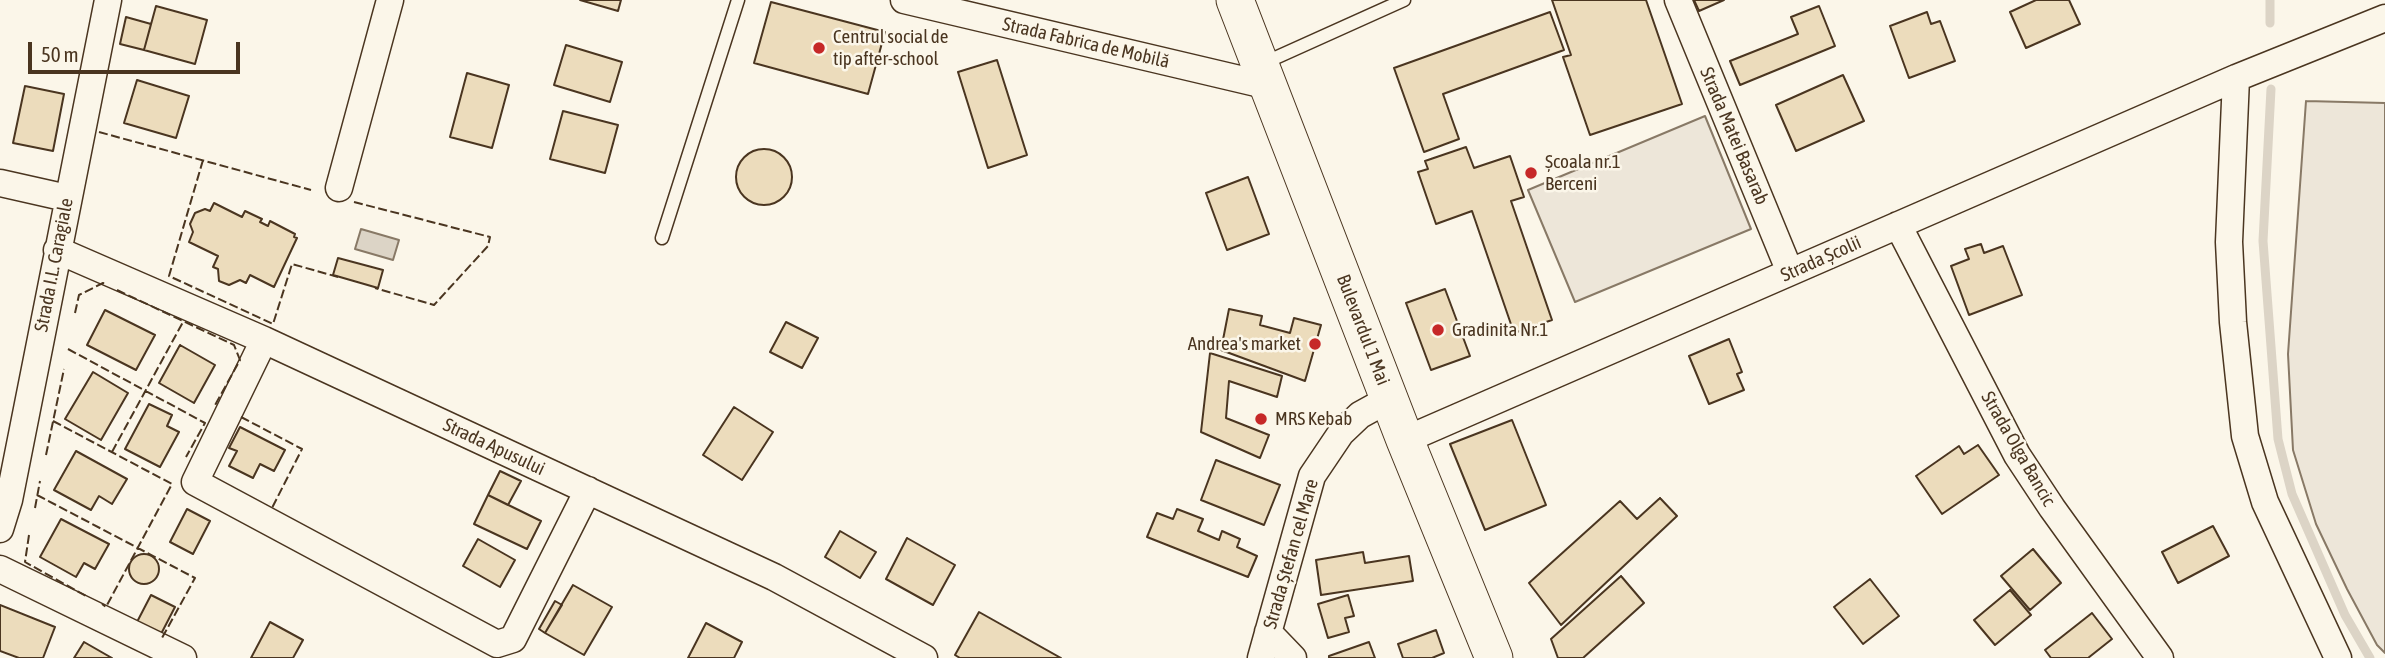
<!DOCTYPE html>
<html>
<head>
<meta charset="utf-8">
<style>
  body { margin:0 }
  #map { position:relative; width:2385px; height:658px; overflow:hidden; background:#fbf6e9; font-family:"Asap Condensed",sans-serif }
  canvas { display:block }
  .scale { position:absolute; left:28px; top:42px; width:212px; height:32px; box-sizing:border-box; border:4px solid #4a3520; border-top:0; padding-left:9px; font-size:21px; line-height:24px; white-space:nowrap; color:#4a3520; -webkit-text-stroke:5px #fbf6e9; paint-order:stroke }
</style>
</head>
<body>
<div id="map">
<canvas width="2385" height="658"></canvas>
<div class="scale">50 m</div>
</div>
<script>
const c = document.querySelector('canvas').getContext('2d');
c.lineJoin = 'round';
function paint(path, color) {
  c.fillStyle = color;
  c.fill(path, 'evenodd');
}
function poly(rows) {
  const path = new Path2D();
  for (const r of rows) {
    if (r.length === 3) {
      path.moveTo(r[0] + r[2], r[1]);
      path.arc(r[0], r[1], r[2], 0, 2 * Math.PI);
      continue;
    }
    path.moveTo(r[0], r[1]);
    for (let i = 2; i < r.length; i += 2) path.lineTo(r[i], r[i + 1]);
  }
  return path;
}
function trace(path, color, width, dash) {
  c.strokeStyle = color;
  c.lineWidth = width;
  c.lineCap = dash ? 'butt' : 'round';
  c.setLineDash(dash || []);
  c.stroke(path);
}
function drawText(font, color, halo, rows, align = 'center') {
  c.font = font + ' "Asap Condensed",sans-serif';
  c.lineWidth = 5;
  c.setLineDash([]);
  c.textBaseline = 'middle';
  c.strokeStyle = halo;
  c.fillStyle = color;
  for (const [text, x, y, turn = 0] of rows) {
    c.save();
    c.translate(x, y);
    c.rotate((+turn || 0) * Math.PI / 180);
    c.textAlign = isNaN(turn) ? turn : align;
    if (halo) c.strokeText(text, 0, 0);
    c.fillText(text, 0, 0);
    c.restore();
  }
}
const green = poly([
  [2306,101,2385,103,2385,653,2377,645,2347,589,2316,524,2293,450,2288,354,2306,101],
  [1705,116,1751,229,1575,302,1528,190,1705,116]
]);
paint(green, '#ede6d9');
trace(green, '#887966', 2);
const water = poly([
  [361,229,399,240,393,260,355,249,361,229]
]);
paint(water, '#dcd4c6');
trace(water, '#887966', 2);
trace(poly([
  [2270,23,2270,0],
  [2271,89,2263,241,2278,439,2292,494,2345,615,2370,658]
]), '#dcd4c6', 9);
const building = poly([
  [580,0,621,0,618,11,580,0],
  [1552,0,1646,0,1682,104,1590,135,1563,57,1571,55,1552,0],
  [1694,0,1724,0,1699,11,1694,0],
  [2036,0,2069,0,2080,24,2026,48,2010,12,2036,0],
  [771,2,885,32,868,94,754,63,771,2],
  [156,6,207,20,195,64,144,50,156,6],
  [1819,6,1835,46,1740,85,1730,61,1798,34,1791,17,1819,6],
  [1550,12,1564,50,1443,94,1459,139,1424,152,1394,68,1550,12],
  [1927,12,1931,24,1940,21,1955,61,1909,78,1890,26,1927,12],
  [126,17,151,24,144,50,120,44,126,17],
  [566,45,622,62,610,102,554,85,566,45],
  [997,60,1027,155,988,168,958,72,997,60],
  [467,73,509,85,492,148,450,137,467,73],
  [1843,75,1864,121,1796,151,1776,105,1843,75],
  [137,80,189,96,176,138,124,123,137,80],
  [25,86,64,94,53,151,13,143,25,86],
  [563,111,618,125,605,173,550,159,563,111],
  [1466,147,1474,168,1510,156,1524,197,1511,201,1552,320,1514,333,1472,211,1436,224,1418,172,1428,169,1425,161,1466,147],
  [764,177,28],
  [1248,177,1269,234,1227,250,1206,193,1248,177],
  [214,203,242,217,245,211,262,219,260,222,268,226,270,221,295,234,294,237,297,238,274,287,250,275,246,283,240,280,229,285,219,281,218,269,213,267,218,256,189,242,193,232,190,224,195,213,205,209,210,211,214,203],
  [1981,244,1984,253,2003,246,2022,295,1969,315,1951,266,1969,259,1965,249,1981,244],
  [338,258,383,270,378,288,333,275,338,258],
  [1445,289,1470,356,1431,370,1406,303,1445,289],
  [1229,309,1262,316,1260,325,1290,333,1294,318,1321,325,1305,381,1221,350,1229,309],
  [105,310,155,335,136,370,87,345,105,310],
  [786,322,818,338,802,368,770,352,786,322],
  [1729,339,1742,372,1737,374,1744,390,1709,404,1689,356,1729,339],
  [180,345,215,365,194,403,159,383,180,345],
  [1210,353,1282,376,1277,397,1229,381,1226,418,1269,435,1260,458,1201,432,1210,353],
  [93,372,128,393,101,440,65,419,93,372],
  [149,404,172,415,167,426,179,432,160,467,125,449,149,404],
  [734,407,773,432,742,480,703,455,734,407],
  [1512,420,1546,505,1485,530,1450,444,1512,420],
  [240,427,285,450,274,471,260,464,253,478,229,466,237,451,229,448,240,427],
  [1978,445,1999,475,1942,514,1916,476,1959,446,1964,454,1978,445],
  [76,451,127,479,112,504,99,496,91,510,54,490,76,451],
  [1216,460,1280,485,1264,525,1201,500,1216,460],
  [500,471,521,481,508,505,488,495,500,471],
  [488,495,541,521,527,549,474,524,488,495],
  [1660,498,1677,516,1561,625,1529,583,1620,501,1637,519,1660,498],
  [187,509,210,521,193,554,170,542,187,509],
  [1177,509,1203,519,1198,531,1219,540,1222,531,1240,539,1237,547,1257,556,1248,577,1147,537,1157,513,1173,519,1177,509],
  [61,519,109,544,95,569,84,563,76,577,40,557,61,519],
  [2213,526,2229,556,2178,583,2162,552,2213,526],
  [840,531,876,552,860,578,825,557,840,531],
  [907,538,955,565,933,605,886,579,907,538],
  [478,539,515,560,500,587,463,566,478,539],
  [2033,549,2061,583,2030,610,2001,576,2033,549],
  [1363,552,1365,563,1409,556,1413,581,1321,595,1316,560,1363,552],
  [144,569,15],
  [1621,576,1644,603,1583,658,1558,658,1551,639,1621,576],
  [1870,579,1899,616,1863,644,1834,607,1870,579],
  [573,585,612,607,584,655,545,633,573,585],
  [2010,590,2031,615,1995,645,1974,620,2010,590],
  [151,595,175,607,161,634,137,622,151,595],
  [1348,595,1354,616,1345,618,1349,632,1328,638,1318,604,1348,595],
  [555,601,562,605,545,633,539,629,555,601],
  [0,605,55,627,43,658,19,658,0,651,0,605],
  [979,612,1061,658,960,658,955,655,979,612],
  [2092,613,2112,639,2088,658,2051,658,2045,650,2092,613],
  [270,622,303,640,293,658,251,658,270,622],
  [706,623,742,642,734,658,688,658,706,623],
  [1436,630,1444,653,1432,658,1403,658,1398,644,1436,630],
  [84,642,112,658,74,658,84,642],
  [1369,642,1375,658,1329,658,1329,656,1369,642]
]);
paint(building, '#ecdcbc');
trace(building, '#4a3520', 2);
const lane = poly([
  [1264,63,1404,0],
  [662,238,738,0]
]);
const street = poly([
  [904,0,1269,86],
  [1678,0,1790,272],
  [2236,78,2229,242,2233,322,2245,436,2265,502,2338,658],
  [0,183,67,198],
  [339,188,390,0],
  [1898,225,2017,455,2052,508,2160,658],
  [57,250,264,340,774,577,924,658],
  [264,340,195,482,497,644,513,639,588,490],
  [1405,440,2236,78,2385,18],
  [0,529,9,500,108,0],
  [0,569,183,658],
  [1268,632,1293,658],
  [1261,658,1312,476,1341,433,1360,415,1389,399]
]);
const secondary = poly([
  [1235,0,1405,440,1494,658]
]);
trace(lane, '#4a3520', 15);
trace(street, '#4a3520', 29);
trace(secondary, '#4a3520', 39);
trace(lane, '#fbf6e9', 12);
trace(street, '#fbf6e9', 26);
trace(secondary, '#fbf6e9', 37);
trace(poly([
  [99,132,311,190],
  [203,160,169,276,273,324,292,264,338,277],
  [354,202,490,237,488,246,434,305,375,288],
  [117,290,234,345,240,360,214,407],
  [75,313,79,295,103,283,107,285],
  [68,349,205,423,186,457],
  [241,417,302,449,272,508],
  [53,421,172,484,106,607,102,604],
  [112,452,183,322],
  [46,455,64,369],
  [37,495,195,578,162,638],
  [35,508,40,481],
  [29,535,25,562,86,596]
]), '#4a3520', 2, [9, 3.5]);
for (const [x, y, r, color] of [
  [819,48,7,"#c62828"],
  [1531,173,7,"#c62828"],
  [1438,330,7,"#c62828"],
  [1315,344,7,"#c62828"],
  [1261,419,7,"#c62828"]
]) {
  const dot = new Path2D();
  dot.arc(x, y, r, 0, 2 * Math.PI);
  c.fillStyle = color;
  c.fill(dot);
  trace(dot, '#fbf6e9', 2.5);
}
drawText('19px', '#4a3520', '#fbf6e9', [
  ["Centrul social de",833,37],
  ["tip after-school",833,59],
  ["Școala nr.1",1545,162],
  ["Berceni",1545,184],
  ["Gradinita Nr.1",1452,330],
  ["Andrea's market",1301,344,"right"],
  ["MRS Kebab",1275,419]
], 'left');
drawText('19px', '#4a3520', '#fbf6e9', [
  ["Strada Fabrica de Mobilă",1086,43,13],
  ["Strada Matei Basarab",1734,136,67],
  ["Strada Școlii",1821,259,-24],
  ["Strada I.L. Caragiale",54,265,-79],
  ["Bulevardul 1 Mai",1363,330,69],
  ["Strada Apusului",494,447,25],
  ["Strada Olga Bancic",2018,449,60],
  ["Strada Ștefan cel Mare",1291,554,-74]
]);
</script>
</body>
</html>
